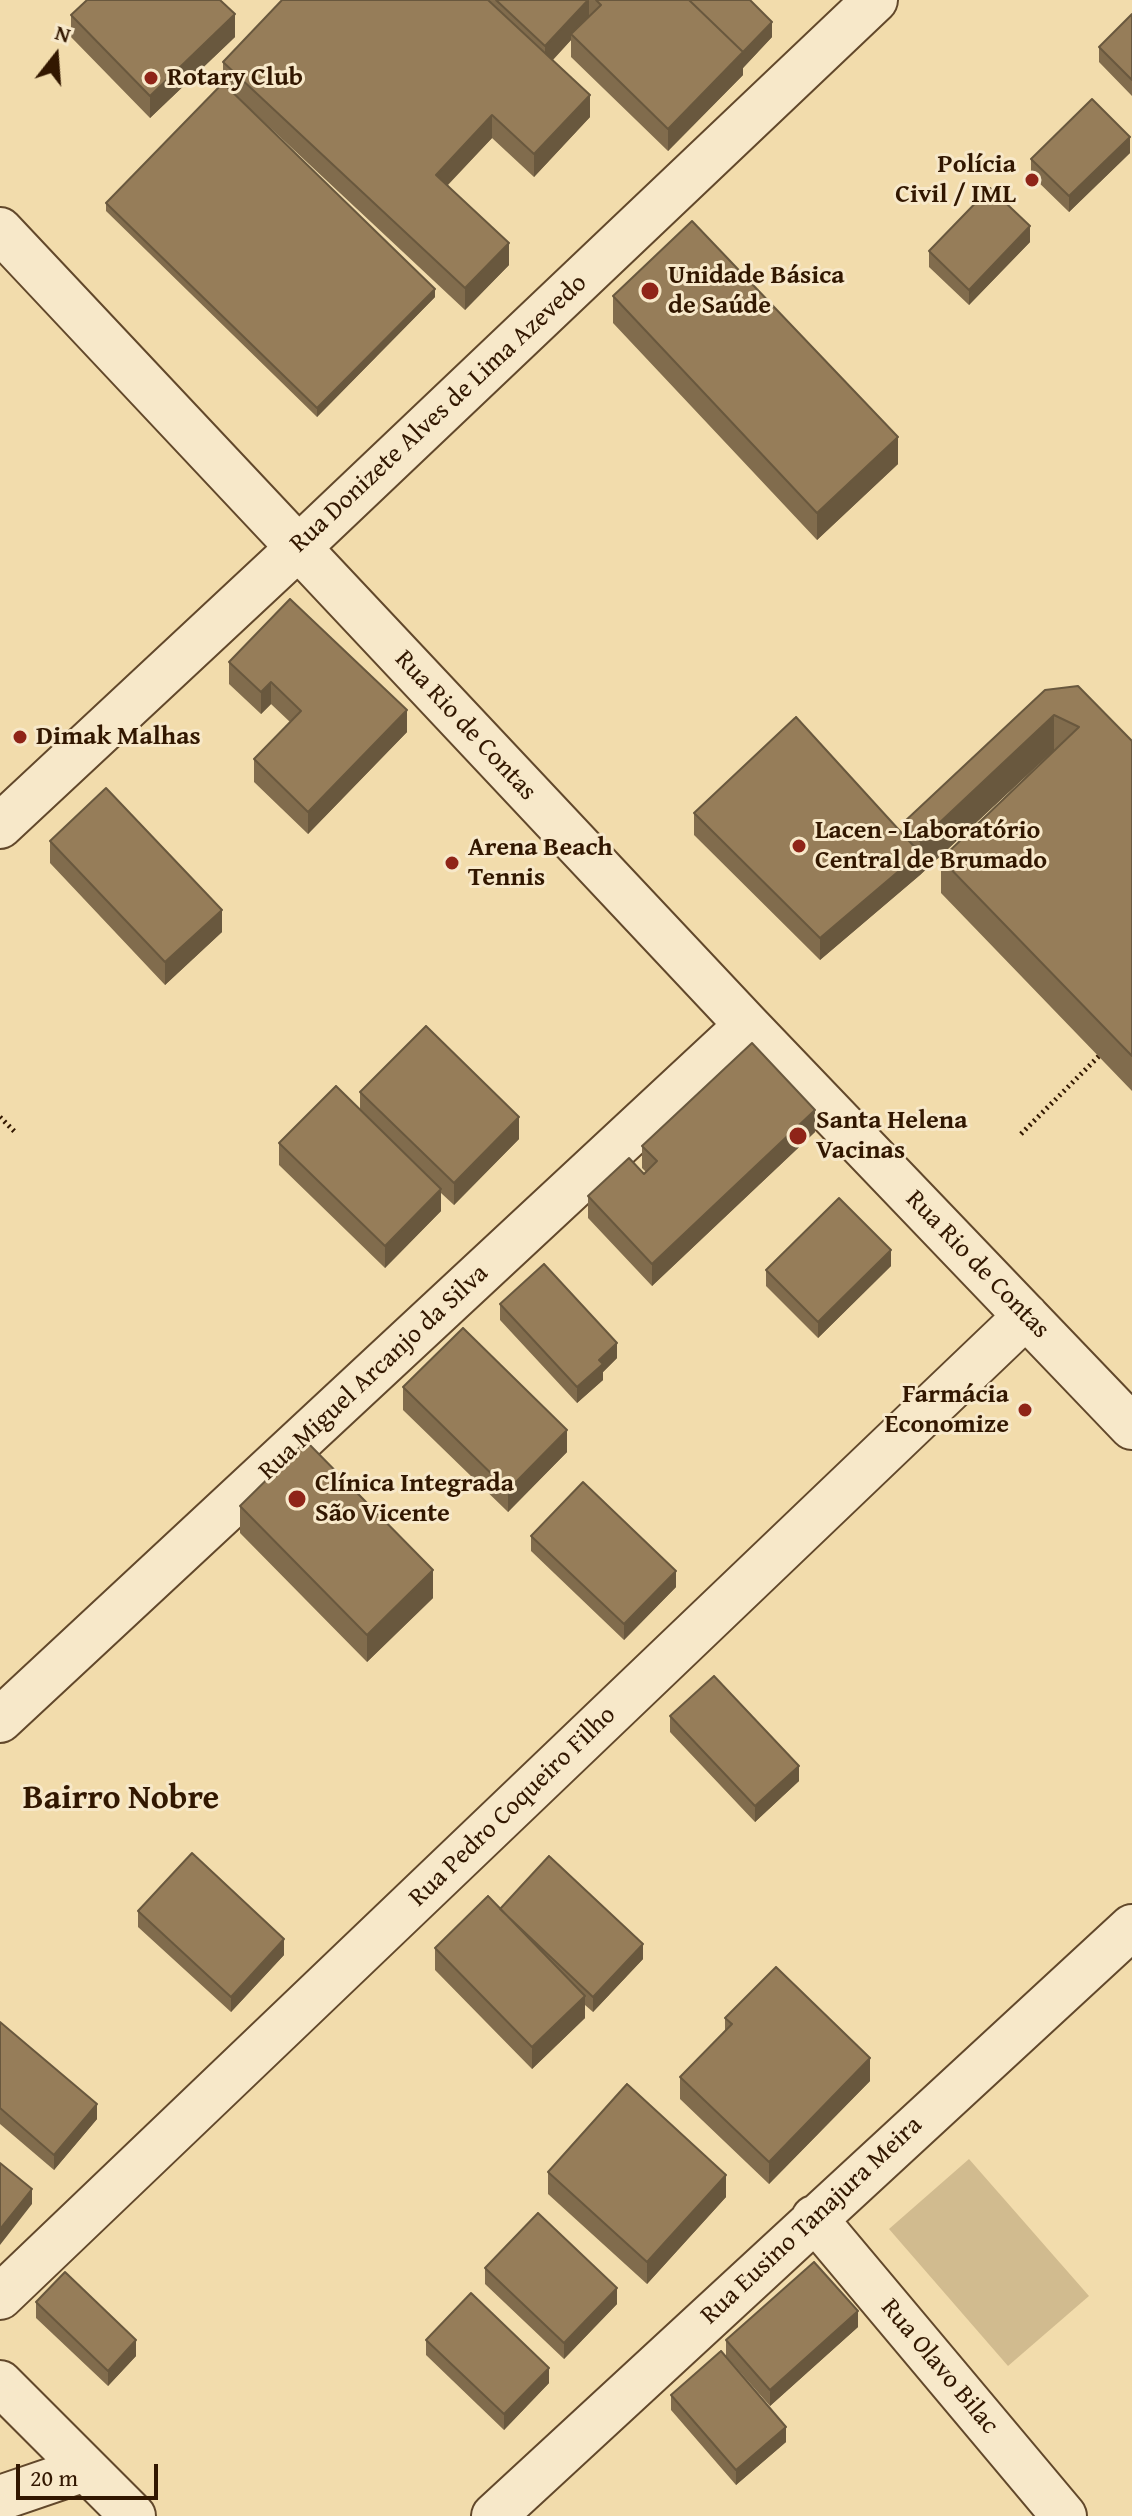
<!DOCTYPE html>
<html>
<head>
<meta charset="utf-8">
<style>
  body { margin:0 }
  #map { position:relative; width:1132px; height:2516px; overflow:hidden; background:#f2dcac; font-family:"Gentium Book Plus",serif }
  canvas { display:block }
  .north { position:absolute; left:16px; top:16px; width:80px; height:80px; -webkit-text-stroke:6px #f7e8c9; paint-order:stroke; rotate:17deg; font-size:22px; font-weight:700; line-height:32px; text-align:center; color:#321700 }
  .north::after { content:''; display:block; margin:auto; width:28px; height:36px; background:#321700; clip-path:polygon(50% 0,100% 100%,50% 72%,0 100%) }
  .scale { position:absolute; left:16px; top:2464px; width:142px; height:36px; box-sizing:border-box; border:4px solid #321700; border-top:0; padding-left:10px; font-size:24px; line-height:28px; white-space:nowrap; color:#321700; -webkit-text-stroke:6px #f7e8c9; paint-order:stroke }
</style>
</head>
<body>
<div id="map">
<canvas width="1132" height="2516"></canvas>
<div class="north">N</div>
<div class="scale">20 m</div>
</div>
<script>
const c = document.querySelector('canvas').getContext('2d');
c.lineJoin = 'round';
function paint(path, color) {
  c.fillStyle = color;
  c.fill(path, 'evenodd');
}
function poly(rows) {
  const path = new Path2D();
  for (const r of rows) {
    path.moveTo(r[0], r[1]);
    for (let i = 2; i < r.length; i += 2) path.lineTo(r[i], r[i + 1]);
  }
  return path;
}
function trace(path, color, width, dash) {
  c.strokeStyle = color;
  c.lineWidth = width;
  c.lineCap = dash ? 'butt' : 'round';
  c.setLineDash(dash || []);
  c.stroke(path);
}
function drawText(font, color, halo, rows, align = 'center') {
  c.font = font + ' "Gentium Book Plus",serif';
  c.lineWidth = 6;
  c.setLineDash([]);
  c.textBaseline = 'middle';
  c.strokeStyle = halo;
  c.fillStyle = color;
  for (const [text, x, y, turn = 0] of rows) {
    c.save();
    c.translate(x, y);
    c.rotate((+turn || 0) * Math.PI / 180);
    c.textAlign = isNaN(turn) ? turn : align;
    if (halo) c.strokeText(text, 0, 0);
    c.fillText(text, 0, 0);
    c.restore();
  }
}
paint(poly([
  [969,2159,1089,2296,1008,2366,889,2229]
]), '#d1bb8f');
const minor = poly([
  [0,230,747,1025,1132,1427],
  [0,826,298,548,875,0],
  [0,1720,747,1025],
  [814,2218,1064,2516],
  [0,2297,1026,1316],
  [0,2383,133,2516],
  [0,2498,85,2469],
  [494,2516,1132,1927]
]);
trace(minor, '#62482b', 48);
trace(poly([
  [0,1117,16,1133],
  [1021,1134,1099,1056]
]), '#321700', 5, [2, 4]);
trace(minor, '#f7e8c9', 44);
paint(poly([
  [282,0,750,0,772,37,743,68,743,75,668,151,571,57,571,40,553,60,590,117,534,177,492,138,448,185,509,265,465,310,232,92,435,297,317,417,106,211,106,203,223,84,223,62],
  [1132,14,1132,96,1099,62,1099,47],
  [71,15,235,37,150,118,71,37],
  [1130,153,1069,212,1031,175,1031,159],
  [1030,242,969,305,929,267,929,251],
  [613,296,898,464,817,540,613,323],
  [229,662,407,732,308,834,254,782,254,759,290,722,271,704,261,714,229,684],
  [1045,690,1132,741,1132,1091,941,893,941,859,1054,750,920,875,820,960,694,835,694,813,903,834,903,823],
  [50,841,222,932,165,985,50,863],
  [360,1092,519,1139,454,1205,441,1193,441,1211,385,1268,279,1165,279,1143,360,1110],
  [815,1132,652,1286,588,1218,588,1196,646,1172,642,1168,642,1146],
  [891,1266,818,1338,766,1286,766,1270],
  [500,1304,617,1358,603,1372,603,1380,577,1403,500,1320],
  [403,1387,567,1452,508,1512,403,1410],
  [240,1506,433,1598,367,1662,240,1533],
  [531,1536,676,1587,624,1640,531,1551],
  [670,1716,799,1781,755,1822,670,1732],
  [500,1909,643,1959,593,2012,585,2005,585,2018,532,2069,435,1970,435,1948],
  [138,1911,284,1955,231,2012,138,1927],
  [725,2018,870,2081,769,2184,680,2099,680,2077,725,2031],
  [0,2022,97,2119,54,2170,0,2124],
  [548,2172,726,2197,647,2284,548,2194],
  [485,2268,617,2304,564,2359,485,2284],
  [36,2302,136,2356,108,2386,36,2318],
  [858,2327,770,2406,726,2356,726,2340],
  [426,2340,549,2383,504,2430,426,2355],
  [671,2395,786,2442,736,2485,671,2410]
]), '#816c4d');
paint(poly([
  [588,0,589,0,589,21,571,34,571,40,545,68,545,46],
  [235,14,235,37,150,118,150,96],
  [772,22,772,37,743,68,743,75,668,151,668,129],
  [590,95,590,117,534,177,534,154],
  [492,115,492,138,436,197,436,175],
  [1130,137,1130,153,1069,212,1069,196],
  [1030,226,1030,242,969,305,969,290],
  [509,243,509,265,465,310,465,288],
  [435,289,435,297,317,417,317,408],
  [898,437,898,464,817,540,817,513],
  [271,682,271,704,261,714,261,692],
  [407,710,407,732,308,834,308,812],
  [1054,715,1054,750,920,875,820,960,820,938,920,853,920,841],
  [222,910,222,932,165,985,165,962],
  [815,1110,815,1132,652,1286,652,1264],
  [519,1117,519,1139,454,1205,454,1183],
  [441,1189,441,1211,385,1268,385,1246],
  [891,1250,891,1266,818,1338,818,1322],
  [617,1343,617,1358,603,1372,603,1380,577,1403,577,1387,599,1360],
  [567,1430,567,1452,508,1512,508,1490],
  [433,1570,433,1598,367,1662,367,1635],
  [676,1571,676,1587,624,1640,624,1624],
  [799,1766,799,1781,755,1822,755,1806],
  [284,1939,284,1955,231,2012,231,1997],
  [643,1944,643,1959,593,2012,593,1997],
  [585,1996,585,2018,532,2069,532,2047],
  [870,2058,870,2081,769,2184,769,2162],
  [97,2104,97,2119,54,2170,54,2155],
  [726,2175,726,2197,647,2284,647,2262],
  [32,2189,32,2204,0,2245,0,2229],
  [617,2288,617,2304,564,2359,564,2343],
  [858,2311,858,2327,770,2406,770,2390],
  [136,2340,136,2356,108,2386,108,2371],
  [549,2368,549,2383,504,2430,504,2414],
  [786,2427,786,2442,736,2485,736,2470]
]), '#69583e');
const building = poly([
  [87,0,220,0,235,14,150,96,71,15,87,0],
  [282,0,488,0,590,95,534,154,492,115,436,175,509,243,465,288,223,62,282,0],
  [496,0,588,0,545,46,496,0],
  [596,0,689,0,743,52,668,129,571,34,601,5,596,0],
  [689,0,750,0,772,22,743,52,689,0],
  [1132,14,1132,80,1099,47,1132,14],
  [223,83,435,289,317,408,106,203,223,83],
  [1092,99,1130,137,1069,196,1031,159,1092,99],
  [990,188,1030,226,969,290,929,251,990,188],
  [692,221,898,437,817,513,613,296,692,221],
  [290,599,407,710,308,812,254,759,301,711,271,682,261,692,229,662,290,599],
  [1078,686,1132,741,1132,1056,941,859,1079,727,1054,715,920,841,903,823,1045,690,1078,686],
  [796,717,920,853,820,938,694,813,796,717],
  [106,788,222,910,165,962,50,841,106,788],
  [426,1026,519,1117,454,1183,360,1092,426,1026],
  [752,1043,815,1110,652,1264,588,1196,629,1158,644,1174,657,1161,642,1146,752,1043],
  [336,1086,441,1189,385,1246,279,1143,336,1086],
  [839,1198,891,1250,818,1322,766,1270,839,1198],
  [544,1264,617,1343,599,1360,603,1364,577,1387,500,1304,544,1264],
  [463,1328,567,1430,508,1490,403,1387,463,1328],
  [306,1441,433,1570,367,1635,240,1506,306,1441],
  [583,1482,676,1571,624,1624,531,1536,583,1482],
  [714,1676,799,1766,755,1806,670,1716,714,1676],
  [192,1853,284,1939,231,1997,138,1911,192,1853],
  [549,1856,643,1944,593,1997,500,1909,549,1856],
  [488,1896,585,1996,532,2047,435,1948,488,1896],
  [776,1967,870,2058,769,2162,680,2077,732,2024,725,2018,776,1967],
  [0,2022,97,2104,54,2155,0,2108,0,2022],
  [627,2084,726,2175,647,2262,548,2172,627,2084],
  [0,2163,32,2189,0,2229,0,2163],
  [538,2213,617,2288,564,2343,485,2268,538,2213],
  [814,2262,858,2311,770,2390,726,2340,814,2262],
  [65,2272,136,2340,108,2371,36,2302,65,2272],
  [471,2293,549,2368,504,2414,426,2340,471,2293],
  [721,2351,786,2427,736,2470,671,2395,721,2351]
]);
paint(building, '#967d59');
trace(building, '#69583e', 2);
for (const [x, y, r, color] of [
  [151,78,8,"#8f2418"],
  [1032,180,8,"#8f2418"],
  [650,291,10,"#8f2418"],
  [20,737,8,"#8f2418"],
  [799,846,8,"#8f2418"],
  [452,863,8,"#8f2418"],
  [798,1136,10,"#8f2418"],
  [1025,1410,8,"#8f2418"],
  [297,1499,10,"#8f2418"]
]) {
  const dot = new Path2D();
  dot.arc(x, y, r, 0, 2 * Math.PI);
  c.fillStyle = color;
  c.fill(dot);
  trace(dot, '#f7e8c9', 3);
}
drawText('bold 26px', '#321700', '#f7e8c9', [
  ["Rotary Club",167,78],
  ["Polícia",1016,165,"right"],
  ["Civil / IML",1016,195,"right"],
  ["Unidade Básica",668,276],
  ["de Saúde",668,306],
  ["Dimak Malhas",36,737],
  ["Lacen - Laboratório",815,831],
  ["Central de Brumado",815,861],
  ["Arena Beach",468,848],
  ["Tennis",468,878],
  ["Santa Helena",816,1121],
  ["Vacinas",816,1151],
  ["Farmácia",1009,1395,"right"],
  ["Economize",1009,1425,"right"],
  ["Clínica Integrada",315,1484],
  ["São Vicente",315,1514]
], 'left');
drawText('26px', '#321700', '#f7e8c9', [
  ["Rua Donizete Alves de Lima Azevedo",439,414,-43],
  ["Rua Rio de Contas",465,726,47],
  ["Rua Rio de Contas",977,1265,46],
  ["Rua Miguel Arcanjo da Silva",374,1373,-43],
  ["Rua Pedro Coqueiro Filho",513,1807,-44],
  ["Rua Eusino Tanajura Meira",812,2221,-43],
  ["Rua Olavo Bilac",939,2367,50]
]);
drawText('bold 34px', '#321700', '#f7e8c9', [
  ["Bairro Nobre",121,1799]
]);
</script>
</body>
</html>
